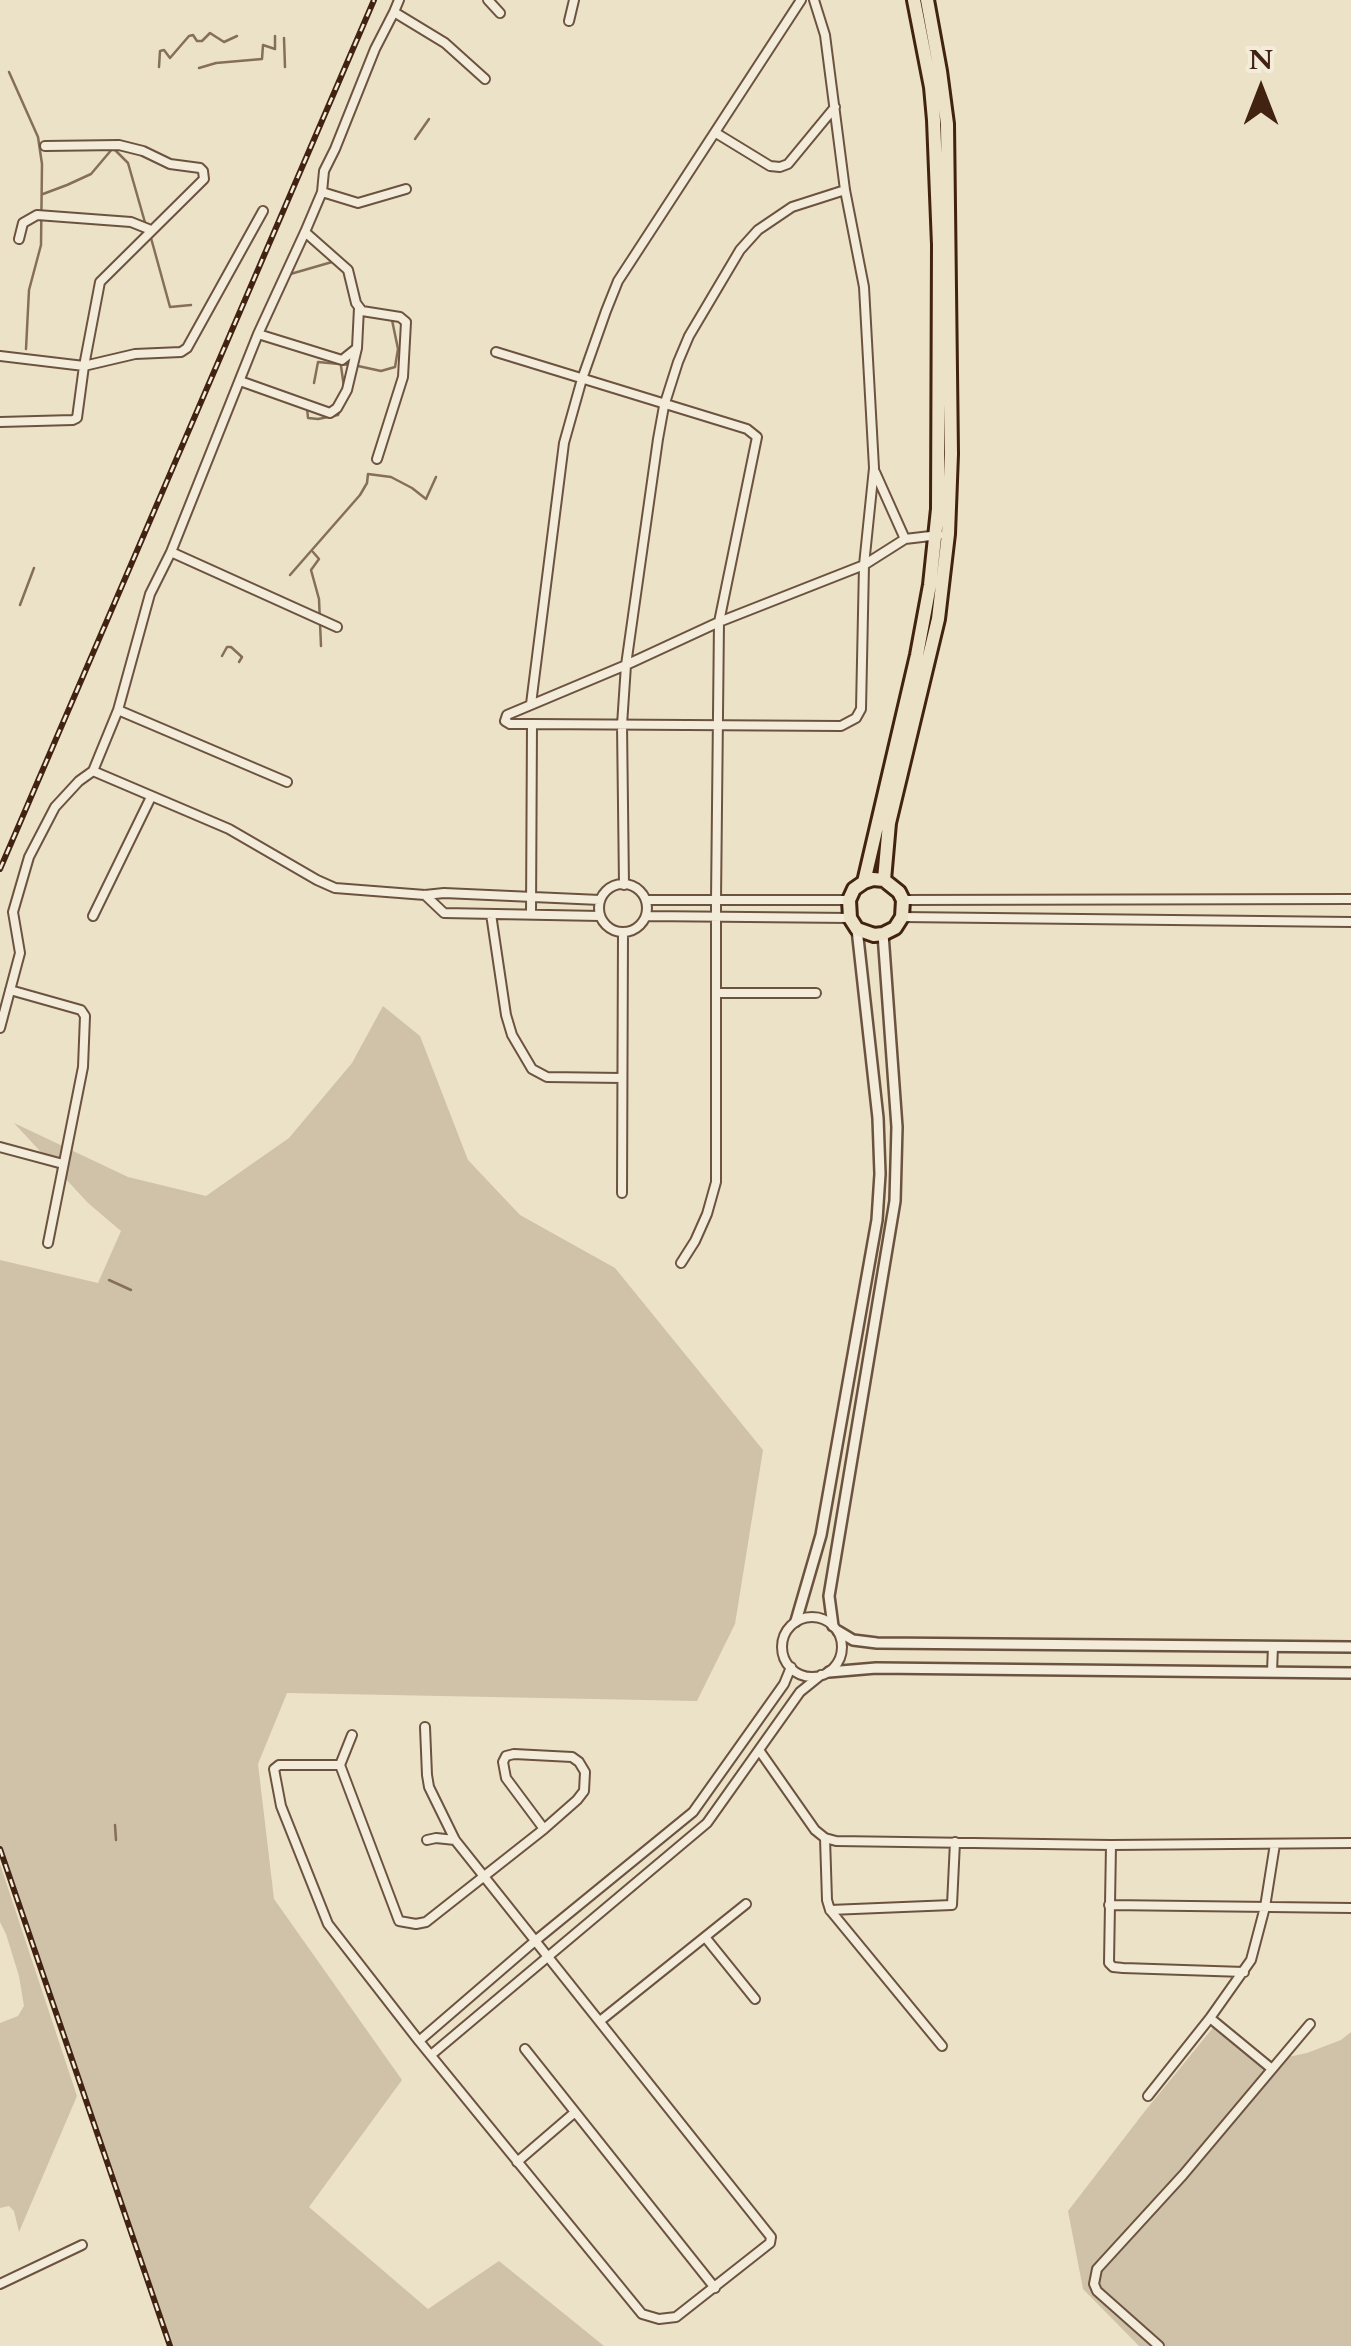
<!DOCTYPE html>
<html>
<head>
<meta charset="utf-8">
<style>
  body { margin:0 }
  #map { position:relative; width:1351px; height:2346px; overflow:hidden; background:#ece2c7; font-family:Cardo,serif }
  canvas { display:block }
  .north { position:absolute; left:1211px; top:40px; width:100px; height:100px; -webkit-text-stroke:8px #f3ecdb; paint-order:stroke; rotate:0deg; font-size:28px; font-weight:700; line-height:40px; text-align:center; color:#422312 }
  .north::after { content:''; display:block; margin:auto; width:35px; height:45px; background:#422312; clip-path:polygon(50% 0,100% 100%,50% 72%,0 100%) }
</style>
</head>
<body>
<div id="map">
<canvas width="1351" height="2346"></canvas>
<div class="north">N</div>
</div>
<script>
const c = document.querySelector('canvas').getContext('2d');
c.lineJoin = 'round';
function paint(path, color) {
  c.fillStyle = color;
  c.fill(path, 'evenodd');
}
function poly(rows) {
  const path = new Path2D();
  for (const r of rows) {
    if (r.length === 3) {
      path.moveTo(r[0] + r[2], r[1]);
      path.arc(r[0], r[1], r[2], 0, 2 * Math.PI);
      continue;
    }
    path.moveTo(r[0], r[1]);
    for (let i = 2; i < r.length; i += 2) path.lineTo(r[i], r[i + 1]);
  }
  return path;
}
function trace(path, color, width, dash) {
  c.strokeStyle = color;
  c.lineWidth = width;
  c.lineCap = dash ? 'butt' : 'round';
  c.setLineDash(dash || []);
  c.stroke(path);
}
paint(poly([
  [383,1006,420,1036,468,1160,520,1215,615,1268,763,1450,735,1624,697,1701,287,1693,258,1764,274,1899,402,2080,309,2207,428,2309,499,2261,604,2346,170,2346,0,1849,0,1260,98,1283,121,1231,88,1203,14,1123,128,1177,206,1196,289,1138,352,1063],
  [0,1864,77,2096,19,2232,14,2211,9,2206,0,2208,0,2023,18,2016,24,2006,19,1976,6,1934,0,1922],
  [1220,2019,1269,2061,1307,2053,1341,2040,1351,2032,1351,2346,1139,2346,1083,2289,1068,2211,1145,2111]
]), '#cfc2a8');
trace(poly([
  [284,38,285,67],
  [159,67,160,51,164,50,170,58,189,36,193,35,197,41,202,41,210,33,224,42,237,36],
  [199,68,216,63,262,59,263,45,275,49,275,36],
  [9,72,38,137,42,164,41,245,29,290,26,349],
  [415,139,429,119],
  [43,194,67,185,91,174,113,148,128,163,146,226],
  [151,238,170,307,191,305],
  [287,275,332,262],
  [341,366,344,387],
  [358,366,381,371,395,367,398,349,392,320],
  [314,383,318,362,350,365],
  [307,408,308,418,318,419,338,415,342,405],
  [313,552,319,559,311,570,319,599,321,646],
  [290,575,360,495,367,483,368,474,391,477,412,488,426,499,436,477],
  [20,605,34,568],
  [222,656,227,647,231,647,242,657,239,662],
  [109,1280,131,1290],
  [115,1825,116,1840]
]), '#856f59', 2.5);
const minor = poly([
  [399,0,394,12,445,43,485,79],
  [488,0,500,13],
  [814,0,825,35,845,190,864,287,874,468,864,565,861,709,856,718,841,726,532,724,510,724,505,721,507,715,626,665,719,622,864,565,905,539,939,535],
  [569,21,574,0],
  [716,133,770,166,780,167,788,164,835,107],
  [322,192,358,203,406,189],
  [305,232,348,270,356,303,362,311,400,317,406,322,403,377,377,459],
  [19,239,23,223,37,215,131,222,151,230],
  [258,334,342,360,357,348,359,308],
  [496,352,747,429,757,437,719,622,716,900,716,1182,707,1214,695,1241,681,1263],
  [0,356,84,366,135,354,181,352,187,348,263,211],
  [240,381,330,413,337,408,347,390,357,348],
  [0,422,73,420,77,418,84,366,100,282,204,179,203,171,200,168,170,164,143,151,119,145,45,146],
  [875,472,905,539],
  [171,552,337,627],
  [531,704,564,443,582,379,606,311,618,281,801,0],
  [118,710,287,782],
  [93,771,229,829,317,880,335,888,425,895,444,893,600,900],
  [623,908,24],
  [624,885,622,725,626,665,658,439,664,406,678,362,689,336,740,250,758,230,792,207,845,190],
  [425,895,444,913,600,916],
  [646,900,849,900],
  [903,900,1351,899],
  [491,914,506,1015,512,1035,532,1069,547,1077,622,1078],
  [531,914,532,724],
  [93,916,151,797],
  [646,916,850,918],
  [902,917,1351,922],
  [10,990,81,1010,85,1016,83,1067,48,1243],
  [717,993,816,993],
  [0,1028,20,953,13,912,29,857,55,807,79,781,93,771,118,710,150,594,171,552,258,334,305,232,322,192,324,171,335,149,375,49,394,12],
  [0,1147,63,1164],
  [622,1193,623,932],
  [812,1647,30],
  [1272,1672,1273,1646],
  [352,1735,340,1765,399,1921,416,1924,426,1922,544,1829,577,1800,584,1791,585,1772,579,1762,572,1757,514,1754,506,1756,503,1762,506,1778,544,1829],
  [759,1750,815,1830,825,1838,836,1841,1111,1845,1351,1843],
  [340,1765,279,1765,274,1769,281,1806,328,1924,419,2041,642,2314,659,2319,676,2317,770,2243,771,2237,455,1840,429,1787,427,1775,425,1727],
  [825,1838,827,1900,830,1910,942,2046],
  [427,1840,436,1838,455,1840],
  [1111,1845,1109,1963,1113,1967,1123,1968,1244,1972],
  [1109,1905,1351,1908],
  [830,1910,952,1905,955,1842],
  [705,1937,755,1999],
  [1210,2018,1272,2069],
  [600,2021,746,1904],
  [419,2041,535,1941,693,1812,784,1684,791,1667],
  [525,2049,715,2288],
  [431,2055,707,1823,800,1692,821,1675],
  [1148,2096,1210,2018,1251,1960,1265,1907,1275,1844],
  [517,2162,574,2113],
  [0,2284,82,2245],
  [1159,2346,1097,2291,1094,2284,1097,2269,1183,2175,1310,2024]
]);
const tertiary = poly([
  [796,1621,821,1535,877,1220,880,1174,878,1118,857,929],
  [833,1626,829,1596,895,1201,897,1127,883,934],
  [838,1631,853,1640,877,1643,1351,1647],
  [829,1672,876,1668,1351,1673]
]);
const trunk = poly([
  [884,880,889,823,938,619,948,534,951,454,947,124,940,71,927,0],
  [864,882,873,879,884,880,899,892,903,900,902,917,895,928,883,934,874,935,857,929,850,918,849,900,854,889,864,882,917,655,930,585,938,509,939,245,934,120,931,87,914,0]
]);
trace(minor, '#6c533f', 12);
trace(tertiary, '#6c533f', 14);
trace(trunk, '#422312', 18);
trace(minor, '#f3ecdb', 8);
trace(tertiary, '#f3ecdb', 9);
trace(trunk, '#ece2c7', 12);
const rail = poly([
  [0,869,374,0],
  [0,1849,170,2346]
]);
trace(rail, '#422312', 6);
trace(rail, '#f3ecdb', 2.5, [8]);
</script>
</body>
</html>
